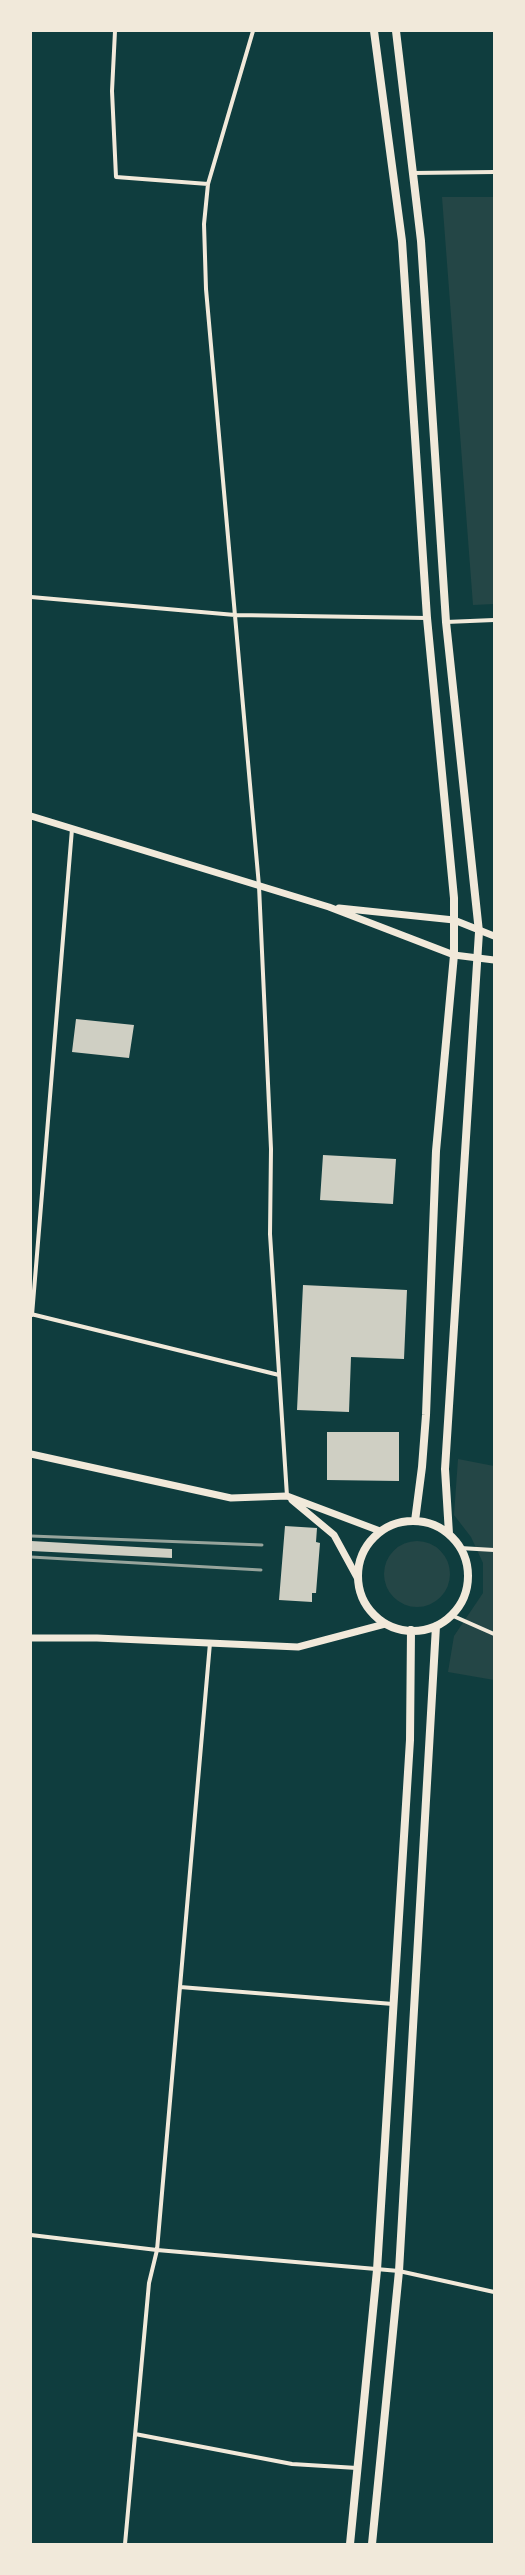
<!DOCTYPE html>
<html>
<head>
<meta charset="utf-8">
<style>
  body { margin:0 }
  #map { position:relative; width:525px; height:2575px; overflow:hidden; background:#0f3d3e; font-family:Montserrat,sans-serif }
  canvas { display:block }
  .frame { position:absolute; inset:0; border:32px solid #f1e9da; pointer-events:none }
</style>
</head>
<body>
<div id="map">
<canvas width="525" height="2575"></canvas>
<div class="frame"></div>
</div>
<script>
const c = document.querySelector('canvas').getContext('2d');
c.lineJoin = 'round';
function paint(path, color) {
  c.fillStyle = color;
  c.fill(path, 'evenodd');
}
function poly(rows) {
  const path = new Path2D();
  for (const r of rows) {
    if (r.length === 3) {
      path.moveTo(r[0] + r[2], r[1]);
      path.arc(r[0], r[1], r[2], 0, 2 * Math.PI);
      continue;
    }
    path.moveTo(r[0], r[1]);
    for (let i = 2; i < r.length; i += 2) path.lineTo(r[i], r[i + 1]);
  }
  return path;
}
function trace(path, color, width, dash) {
  c.strokeStyle = color;
  c.lineWidth = width;
  c.lineCap = dash ? 'butt' : 'round';
  c.setLineDash(dash || []);
  c.stroke(path);
}
paint(poly([
  [442,197,494,197,494,604,473,605],
  [458,1459,494,1466,494,1680,448,1672,454,1636,483,1593,483,1563,471,1537,454,1515],
  [417,1574,33]
]), '#244646');
paint(poly([
  [76,1019,134,1025,129,1058,72,1052],
  [323,1155,396,1159,393,1204,320,1200],
  [303,1285,407,1290,404,1359,351,1357,349,1412,297,1410],
  [327,1432,399,1432,399,1481,327,1480],
  [285,1526,317,1528,316,1542,320,1543,316,1593,312,1593,312,1602,279,1600],
  [31,1541,172,1549,172,1558,31,1551]
]), '#cfcfc3');
trace(poly([
  [115,31,112,91,116,177,208,184],
  [253,31,208,184,204,224,206,289,259,886,271,1149,270,1234,287,1496],
  [413,173,494,172],
  [31,597,235,615,427,618],
  [446,622,494,620],
  [31,1314,279,1375],
  [32,1315,72,829],
  [460,1548,494,1550],
  [451,1615,494,1634],
  [180,1987,393,2004],
  [31,2235,157,2250,399,2271,494,2292],
  [135,2434,292,2464,357,2468],
  [125,2544,149,2283,157,2250,210,1643]
]), '#f1e9da', 4);
trace(poly([
  [31,816,329,907,454,955,494,960],
  [339,908,454,920,494,936],
  [31,1454,231,1498,287,1496,380,1531],
  [292,1500,334,1535,358,1579],
  [31,1638,97,1638,298,1647,385,1624]
]), '#f1e9da', 7);
trace(poly([
  [374,31,402,241,427,618,454,898,454,955,436,1151,426,1415,422,1467,415,1521],
  [396,31,421,241,446,622,479,932,445,1469,449,1534],
  [413,1576,55],
  [350,2544,377,2270,410,1740,411,1630],
  [372,2544,399,2271,436,1626]
]), '#f1e9da', 8);
trace(poly([
  [31,1536,262,1545],
  [31,1557,261,1570]
]), '#97a49c', 3);
</script>
</body>
</html>
